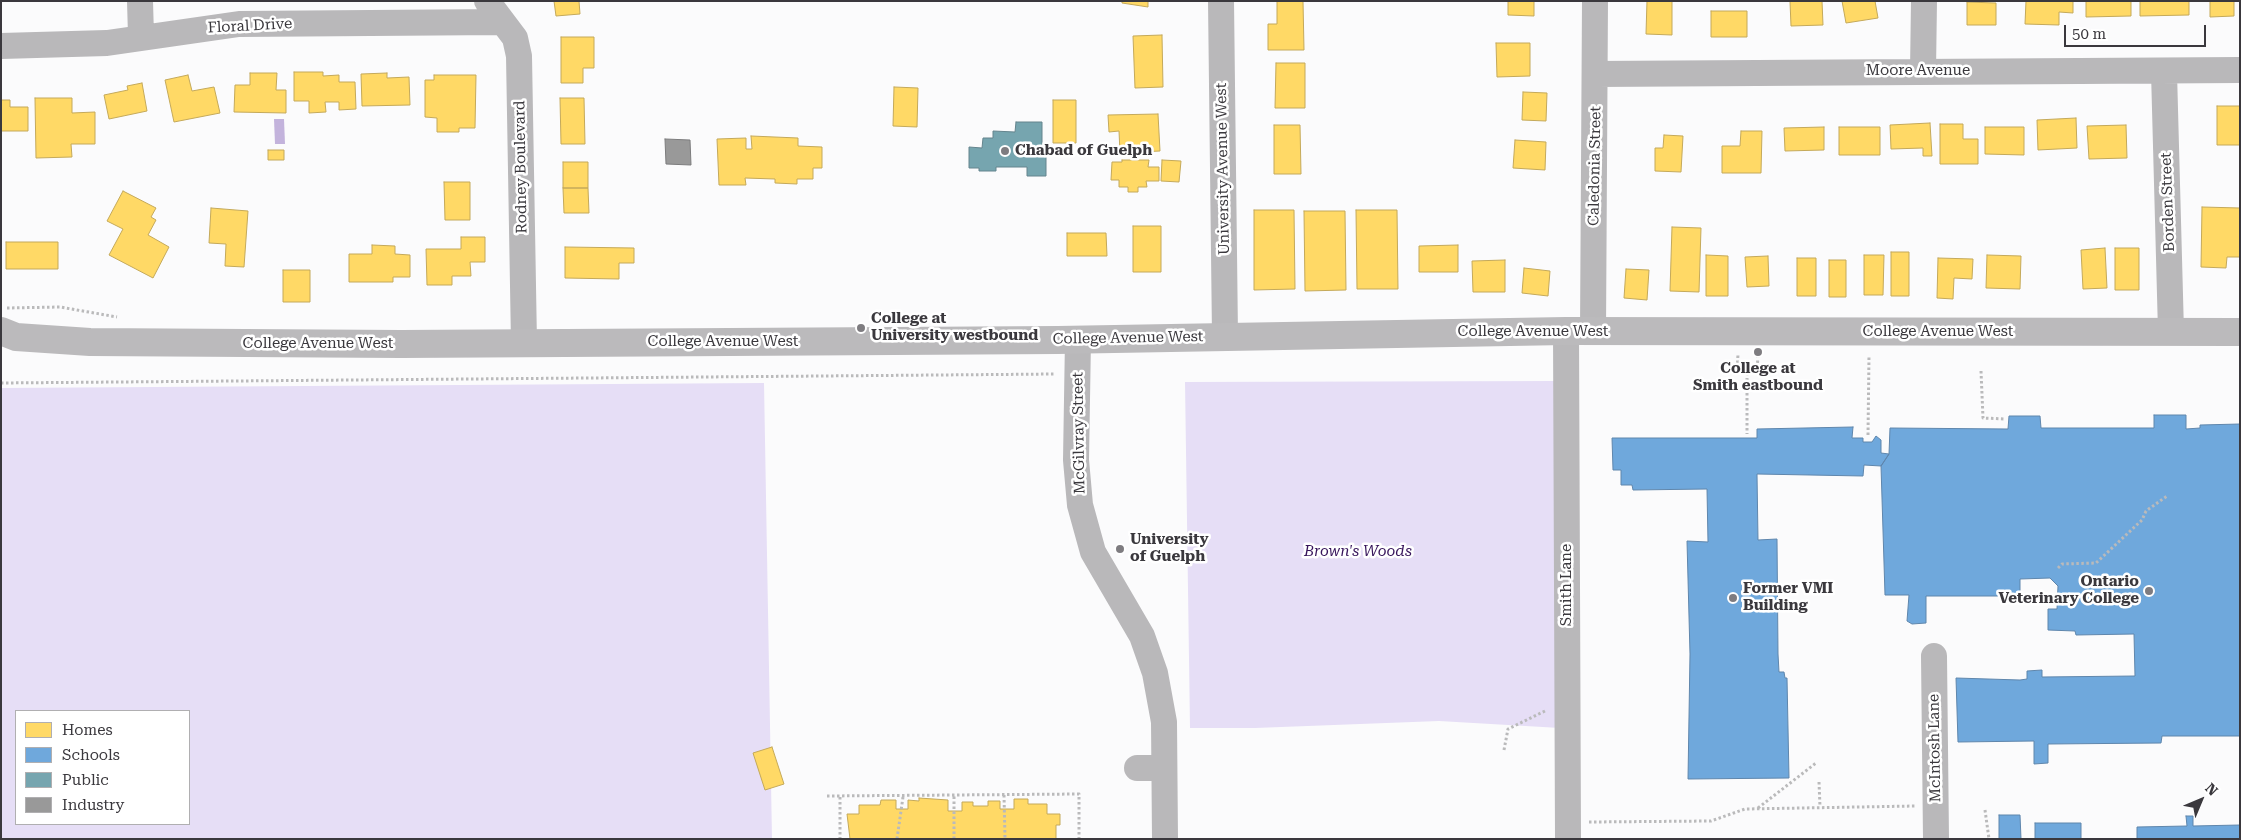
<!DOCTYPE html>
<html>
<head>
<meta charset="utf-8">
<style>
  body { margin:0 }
  #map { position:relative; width:2241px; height:840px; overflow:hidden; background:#fbfbfc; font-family:"Roboto Serif",serif }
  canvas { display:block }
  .frame { position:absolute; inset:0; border:2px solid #3a383d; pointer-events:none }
  .legend { position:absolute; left:15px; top:710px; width:175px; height:115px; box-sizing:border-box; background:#fff; border:1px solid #b0afb1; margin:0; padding:6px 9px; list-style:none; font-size:15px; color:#3a383d }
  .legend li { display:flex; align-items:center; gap:10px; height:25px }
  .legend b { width:25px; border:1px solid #b0afb1 }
  .north { position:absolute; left:2176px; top:775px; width:50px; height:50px; -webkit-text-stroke:4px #fff; paint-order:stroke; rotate:45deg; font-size:14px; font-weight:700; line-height:20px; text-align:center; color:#3a383d }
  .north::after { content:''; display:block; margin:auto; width:18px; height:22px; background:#3a383d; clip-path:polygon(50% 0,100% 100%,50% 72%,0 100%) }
  .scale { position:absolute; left:2064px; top:25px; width:142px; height:22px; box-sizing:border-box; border:2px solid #3a383d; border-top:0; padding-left:6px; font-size:15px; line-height:18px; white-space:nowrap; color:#3a383d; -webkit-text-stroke:4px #fff; paint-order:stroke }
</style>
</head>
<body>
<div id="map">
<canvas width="2241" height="840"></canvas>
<div class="frame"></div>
<ul class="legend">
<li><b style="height:14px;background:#ffd966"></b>Homes</li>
<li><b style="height:14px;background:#6fa8dc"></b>Schools</li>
<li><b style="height:14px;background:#76a5af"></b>Public</li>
<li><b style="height:14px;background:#999"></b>Industry</li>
</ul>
<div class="north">N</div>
<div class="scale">50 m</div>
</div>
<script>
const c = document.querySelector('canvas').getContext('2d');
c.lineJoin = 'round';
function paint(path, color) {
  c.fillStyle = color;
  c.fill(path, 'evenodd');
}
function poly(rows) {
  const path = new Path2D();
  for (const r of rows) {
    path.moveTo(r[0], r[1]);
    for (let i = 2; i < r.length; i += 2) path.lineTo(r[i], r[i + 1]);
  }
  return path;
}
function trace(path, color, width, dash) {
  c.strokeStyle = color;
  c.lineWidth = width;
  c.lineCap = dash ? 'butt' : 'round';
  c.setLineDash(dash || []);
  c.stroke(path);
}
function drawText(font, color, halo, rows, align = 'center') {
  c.font = font + ' "Roboto Serif",serif';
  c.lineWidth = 5;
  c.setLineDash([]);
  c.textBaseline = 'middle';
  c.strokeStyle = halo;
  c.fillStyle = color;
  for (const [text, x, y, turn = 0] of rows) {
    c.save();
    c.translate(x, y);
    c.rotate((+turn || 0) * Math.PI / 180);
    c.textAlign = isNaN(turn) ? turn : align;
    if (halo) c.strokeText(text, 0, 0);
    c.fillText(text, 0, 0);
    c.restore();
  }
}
paint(poly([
  [1556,381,1560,728,1439,721,1255,728,1190,728,1185,382],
  [764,383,772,839,1,839,1,388],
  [16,711,189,711,189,824,16,824]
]), '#e6def6');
paint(poly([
  [274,119,284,119,285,144,275,144]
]), '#c3b3dc');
const homes = poly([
  [554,1,579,1,580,14,556,16,554,1],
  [1122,1,1148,1,1148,7,1122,3,1122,1],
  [1277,1,1303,1,1304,50,1268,50,1268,24,1277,24,1277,1],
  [1508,1,1534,1,1534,16,1508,15,1508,1],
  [1647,1,1672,1,1672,35,1646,34,1647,1],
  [1790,1,1822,1,1823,25,1791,26,1790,1],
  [1842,1,1875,1,1878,18,1846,23,1842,1],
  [2026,1,2073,1,2073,13,2059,12,2059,25,2025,24,2026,1],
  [2086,1,2131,1,2131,16,2086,17,2086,1],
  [2140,1,2189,1,2189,15,2140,16,2140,1],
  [2210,1,2234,1,2234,16,2210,17,2210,1],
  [1967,2,1996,3,1996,25,1967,25,1967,2],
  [1711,11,1747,11,1747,37,1711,37,1711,11],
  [1162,35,1163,87,1135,88,1133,36,1162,35],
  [561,37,594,37,594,68,583,68,583,83,561,83,561,37],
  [1496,43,1530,43,1530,76,1497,77,1496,43],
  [1276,63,1305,63,1305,108,1275,108,1276,63],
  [294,72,323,72,323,76,339,75,339,82,355,82,356,109,339,110,339,102,325,102,326,112,309,113,309,101,294,101,294,72],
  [250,73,277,73,276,90,286,90,286,113,234,112,235,85,250,85,250,73],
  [387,73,387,78,409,77,410,105,362,106,361,74,387,73],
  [188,75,192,91,214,87,220,113,174,122,165,80,188,75],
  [434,75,476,75,475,128,459,128,459,132,437,132,437,118,425,117,425,80,434,80,434,75],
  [142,83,147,111,109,119,104,95,128,90,127,86,142,83],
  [894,87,918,88,917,127,893,126,894,87],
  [1523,92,1547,93,1546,121,1522,120,1523,92],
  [35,98,72,98,72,113,95,112,95,144,71,144,72,157,36,158,35,98],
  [560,98,584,98,585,144,561,144,560,98],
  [1,100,10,100,10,107,28,107,28,131,1,131,1,100],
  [1053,100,1076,100,1076,143,1053,143,1053,100],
  [2217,106,2240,106,2240,145,2217,145,2217,106],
  [1158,114,1160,151,1120,153,1119,131,1109,132,1108,115,1158,114],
  [2076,118,2077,148,2038,150,2037,120,2076,118],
  [1930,123,1932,156,1923,156,1923,148,1891,149,1890,125,1930,123],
  [1940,124,1963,124,1963,139,1978,139,1978,164,1940,164,1940,124],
  [1274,125,1300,125,1301,174,1274,174,1274,125],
  [2126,125,2127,158,2089,159,2087,126,2126,125],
  [1824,127,1824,150,1785,151,1784,128,1824,127],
  [1839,127,1880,127,1880,155,1839,155,1839,127],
  [1985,127,2024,127,2024,155,1985,154,1985,127],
  [1741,131,1762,131,1761,173,1722,173,1722,146,1740,146,1741,131],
  [1664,135,1683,136,1681,172,1655,171,1655,148,1663,148,1664,135],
  [751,136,798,138,798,146,822,147,822,168,813,168,813,179,797,179,797,184,775,183,775,179,745,178,746,185,719,185,717,139,746,138,746,149,752,149,751,136],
  [1515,140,1546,142,1545,170,1513,168,1515,140],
  [268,150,284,150,284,160,268,160,268,150],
  [1122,160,1149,160,1148,167,1159,167,1159,181,1146,181,1147,187,1138,187,1138,192,1128,192,1128,187,1119,187,1119,180,1111,180,1112,162,1122,162,1122,160],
  [1162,160,1181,161,1179,182,1161,181,1162,160],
  [563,162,588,162,588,188,563,188,563,162],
  [444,182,470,182,470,220,445,220,444,182],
  [563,188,588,188,589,213,564,213,563,188],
  [123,191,156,208,151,217,156,220,148,235,169,247,153,278,109,255,123,229,107,221,123,191],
  [2202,207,2240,208,2240,257,2227,257,2226,268,2201,267,2202,207],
  [211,208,248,211,244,267,225,266,226,244,209,243,211,208],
  [1254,210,1294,210,1295,289,1254,290,1254,210],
  [1356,210,1397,210,1398,289,1357,289,1356,210],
  [1304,211,1345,211,1346,290,1305,291,1304,211],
  [1133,226,1161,226,1161,272,1133,272,1133,226],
  [1672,227,1701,228,1699,292,1670,291,1672,227],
  [1067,233,1106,233,1107,256,1067,256,1067,233],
  [461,237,485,237,485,262,470,262,471,276,452,276,452,285,427,285,426,249,461,249,461,237],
  [6,242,58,242,58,269,6,269,6,242],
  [372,245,395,246,395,254,410,255,410,277,393,277,393,282,349,282,349,254,372,254,372,245],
  [1458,245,1458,272,1419,272,1419,246,1458,245],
  [565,247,634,248,634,263,619,263,619,279,565,278,565,247],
  [2105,248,2107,288,2083,289,2081,250,2105,248],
  [2115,248,2139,248,2139,290,2115,290,2115,248],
  [1891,252,1909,252,1909,296,1891,296,1891,252],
  [1706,255,1728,256,1728,296,1706,296,1706,255],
  [1864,255,1884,255,1883,295,1864,295,1864,255],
  [1987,255,2021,256,2020,289,1986,288,1987,255],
  [1768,256,1769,286,1747,287,1745,257,1768,256],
  [1797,258,1816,258,1816,296,1797,296,1797,258],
  [1938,258,1973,259,1972,279,1954,278,1953,299,1937,298,1938,258],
  [1505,260,1505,292,1473,292,1472,261,1505,260],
  [1829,260,1846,260,1846,297,1829,297,1829,260],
  [1524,268,1550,271,1548,296,1522,293,1524,268],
  [1626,269,1649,270,1647,300,1624,298,1626,269],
  [283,270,310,270,310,302,283,302,283,270],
  [772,747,784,784,765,790,753,753,772,747],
  [919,798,948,800,948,811,962,811,962,802,973,802,973,806,988,806,988,801,1000,801,1000,809,1014,809,1014,799,1028,799,1028,804,1047,804,1047,814,1060,814,1060,825,1056,825,1056,839,850,839,847,814,859,814,859,805,880,805,881,800,896,800,896,809,908,809,908,800,919,801,919,798]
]);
paint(homes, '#ffd966');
trace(homes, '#c4a95a', 1);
const schools = poly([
  [2154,415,2186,415,2186,429,2200,428,2200,425,2240,424,2240,736,2162,736,2161,743,2048,744,2048,763,2034,764,2034,741,1958,742,1956,678,2020,680,2027,679,2027,671,2042,670,2042,677,2135,676,2134,634,2076,635,2075,631,2048,630,2048,609,2057,609,2058,586,2050,578,2020,579,2020,596,1926,596,1926,623,1912,624,1907,621,1909,595,1885,595,1881,466,1889,454,1890,428,2008,429,2009,416,2040,416,2041,428,2154,428,2154,415],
  [1853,427,1852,438,1863,438,1863,442,1872,442,1876,436,1881,440,1881,453,1889,454,1881,466,1864,465,1863,476,1757,474,1758,540,1777,539,1778,654,1779,672,1784,672,1785,678,1787,678,1789,778,1688,779,1690,654,1687,541,1708,542,1707,489,1633,490,1632,485,1621,485,1621,470,1613,470,1612,438,1757,438,1757,429,1853,427],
  [1999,815,2020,815,2021,839,1999,839,1999,815],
  [2186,816,2193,816,2193,826,2240,825,2240,839,2137,839,2137,827,2187,826,2186,816],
  [2035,823,2081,823,2081,839,2035,839,2035,823]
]);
paint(schools, '#6fa8dc');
trace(schools, '#5f86ac', 1);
const public = poly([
  [1016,122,1042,122,1042,154,1046,154,1046,176,1027,176,1027,167,996,167,996,171,979,171,979,168,969,168,969,147,982,148,983,138,993,138,993,131,1015,132,1016,122]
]);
paint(public, '#76a5af');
trace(public, '#64848d', 1);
const industry = poly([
  [665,139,690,140,691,165,666,164,665,139]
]);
paint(industry, '#999');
trace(industry, '#7c7c7d', 1);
trace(poly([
  [7,308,60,307,117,317],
  [1981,371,1983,418,2005,419],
  [1737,373,1738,354],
  [1747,373,1747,434],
  [1757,373,1758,354],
  [1,383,1055,374],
  [1868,435,1869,355],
  [2058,568,2062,564,2096,563,2142,520,2146,511,2167,496],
  [1504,750,1508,729,1547,710],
  [1819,782,1820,807],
  [1004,795,1005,839],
  [827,796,1079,794,1079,839],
  [840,797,840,839],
  [1758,808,1816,763],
  [1985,810,1989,839],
  [1589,822,1711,821,1745,809,1915,806],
  [897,839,903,797],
  [954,839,954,794]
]), '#bababb', 3, [2.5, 2.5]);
trace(poly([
  [140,1,141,36],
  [487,1,515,38,519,56,524,343],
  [1221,1,1225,336],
  [1,46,107,43,239,24,501,22],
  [1923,71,1924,1],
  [2164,72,2171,332],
  [1596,74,2240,70],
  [1566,331,1568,839],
  [1593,331,1595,1],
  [1078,339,1076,460,1080,505,1093,552,1142,636,1155,673,1164,722,1165,839],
  [1934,656,1936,839],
  [1137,768,1164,768]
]), '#b9b8ba', 26);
trace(poly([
  [1,331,16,337,90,342,401,344,1058,340,1566,331,2240,332]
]), '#bbbabc', 28);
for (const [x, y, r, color] of [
  [1005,151,5,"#7e7c80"],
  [861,328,5,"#7e7c80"],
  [1758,352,5,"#7e7c80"],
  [1120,549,5,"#7e7c80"],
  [2149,591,5,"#7e7c80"],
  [1733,598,5,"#7e7c80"]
]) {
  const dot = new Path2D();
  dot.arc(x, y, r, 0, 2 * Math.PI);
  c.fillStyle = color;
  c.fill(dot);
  trace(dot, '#fff', 2);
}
drawText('15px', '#3a383d', '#fff', [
  ["Floral Drive",250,26,-3],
  ["Moore Avenue",1918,71],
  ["Caledonia Street",1595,166,-89],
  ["Rodney Boulevard",521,167,-91],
  ["University Avenue West",1223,169,-91],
  ["Borden Street",2168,202,-92],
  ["College Avenue West",1533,332],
  ["College Avenue West",1938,332],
  ["College Avenue West",1128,338,-1],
  ["College Avenue West",723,342],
  ["College Avenue West",318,344],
  ["McGilvray Street",1079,433,-91],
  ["Smith Lane",1567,585,-90],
  ["McIntosh Lane",1935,748,-91]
]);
drawText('bold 15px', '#3a383d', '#fff', [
  ["Chabad of Guelph",1015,151],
  ["College at",871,319],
  ["University westbound",871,336],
  ["College at",1758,369,"center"],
  ["Smith eastbound",1758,386,"center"],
  ["University",1130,540],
  ["of Guelph",1130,557],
  ["Ontario",2139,582,"right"],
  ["Veterinary College",2139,599,"right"],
  ["Former VMI",1743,589],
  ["Building",1743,606]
], 'left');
drawText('italic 15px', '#37155b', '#fff', [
  ["Brown's Woods",1358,552]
]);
</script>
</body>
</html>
